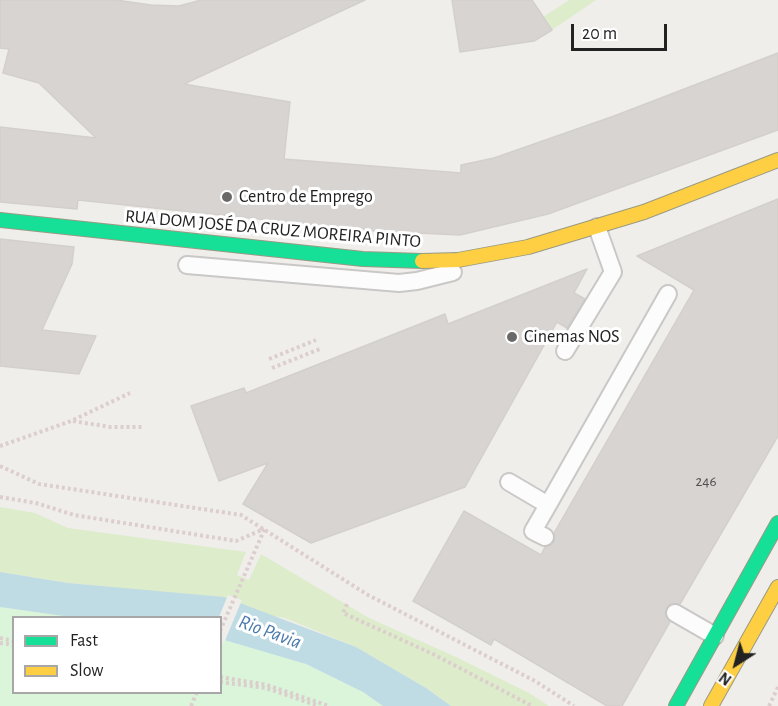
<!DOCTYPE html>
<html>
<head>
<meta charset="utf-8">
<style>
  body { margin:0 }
  #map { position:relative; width:778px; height:706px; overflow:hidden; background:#f0eeeb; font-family:"Alegreya Sans",sans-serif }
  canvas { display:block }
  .legend { position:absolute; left:12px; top:616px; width:210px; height:78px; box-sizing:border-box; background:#fff; border:2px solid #a7a7a7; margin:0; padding:8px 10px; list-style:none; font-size:18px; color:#222 }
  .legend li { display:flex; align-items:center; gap:12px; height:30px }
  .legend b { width:30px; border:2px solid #a7a7a7 }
  .north { position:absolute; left:706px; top:634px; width:60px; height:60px; -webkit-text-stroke:4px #fff; paint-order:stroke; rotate:216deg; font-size:16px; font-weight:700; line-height:24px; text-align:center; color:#222 }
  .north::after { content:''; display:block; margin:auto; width:21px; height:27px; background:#222; clip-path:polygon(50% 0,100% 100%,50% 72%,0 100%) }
  .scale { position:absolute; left:571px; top:24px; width:96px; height:27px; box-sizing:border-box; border:3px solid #222; border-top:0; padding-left:8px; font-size:18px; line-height:21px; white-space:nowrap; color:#222; -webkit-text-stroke:4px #fff; paint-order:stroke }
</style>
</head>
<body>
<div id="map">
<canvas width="778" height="706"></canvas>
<ul class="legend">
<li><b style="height:8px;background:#16e098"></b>Fast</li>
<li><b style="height:8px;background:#ffcf43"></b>Slow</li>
</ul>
<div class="north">N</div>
<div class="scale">20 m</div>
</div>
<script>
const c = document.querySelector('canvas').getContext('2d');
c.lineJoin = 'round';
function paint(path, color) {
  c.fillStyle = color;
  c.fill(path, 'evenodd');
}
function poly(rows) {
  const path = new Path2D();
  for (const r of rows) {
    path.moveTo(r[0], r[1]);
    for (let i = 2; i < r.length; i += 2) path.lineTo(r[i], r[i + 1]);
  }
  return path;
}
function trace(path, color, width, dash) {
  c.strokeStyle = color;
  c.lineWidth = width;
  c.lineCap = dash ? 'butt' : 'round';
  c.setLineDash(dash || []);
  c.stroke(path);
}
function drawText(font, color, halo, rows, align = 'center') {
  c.font = font + ' "Alegreya Sans",sans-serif';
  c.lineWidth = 6;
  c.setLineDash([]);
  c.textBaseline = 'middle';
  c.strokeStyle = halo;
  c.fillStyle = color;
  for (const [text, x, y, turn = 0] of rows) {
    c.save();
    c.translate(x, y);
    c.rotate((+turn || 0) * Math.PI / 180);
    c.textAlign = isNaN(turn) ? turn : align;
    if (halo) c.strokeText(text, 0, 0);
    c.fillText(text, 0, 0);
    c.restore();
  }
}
paint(poly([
  [569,0,596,0,552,30,543,17],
  [0,507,35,513,68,528,246,552,237,575,249,580,261,554,369,618,456,657,529,693,549,706,451,706,426,688,356,647,285,618,110,587,68,583,0,572]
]), '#ddeccb');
paint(poly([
  [0,607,78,617,14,618,14,692,220,692,221,639,236,642,306,664,363,692,383,706,0,706]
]), '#daf5da');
paint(poly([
  [0,572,68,583,224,597,356,647,426,688,451,706,383,706,363,692,306,664,221,639,220,618,78,618,0,607]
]), '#bfdbe3');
paint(poly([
  [228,595,242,600,224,643,220,642,220,618,219,617]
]), '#f0eeeb');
const building = poly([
  [0,0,116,0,151,5,179,6,201,0,365,0,184,84,290,102,284,159,461,173,461,165,494,158,614,116,778,53,778,130,548,214,460,235,374,231,78,200,77,209,0,202,0,127,96,138,39,83,3,73,9,49,0,48,0,0],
  [452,0,532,0,552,30,534,41,460,52,452,0],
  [778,199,778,436,680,604,670,604,666,608,666,618,670,622,622,706,607,706,494,639,491,645,413,601,464,511,541,555,545,547,554,542,554,533,694,290,637,256,778,199],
  [0,239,74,247,72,264,42,330,96,336,79,374,0,366,0,239],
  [587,269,574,293,585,299,567,328,557,322,465,487,311,543,243,504,268,463,219,481,191,406,244,388,246,393,445,314,448,324,587,269]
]);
paint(building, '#d7d4d2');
trace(building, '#d3d0cc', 1.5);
const lane = poly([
  [187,265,399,283,417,281,453,272],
  [565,351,613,272,597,227],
  [509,482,548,505,668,294],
  [545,537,533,531,548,505],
  [675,613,715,636]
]);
const fast = poly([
  [0,220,363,259,422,261],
  [676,706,778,523]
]);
const slow = poly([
  [422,261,458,260,528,247,644,212,778,160],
  [711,706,778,587]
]);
trace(lane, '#c9c8c7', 20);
trace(fast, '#999a82', 16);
trace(slow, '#999a82', 16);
trace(poly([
  [269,359,316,340],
  [272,368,320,349],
  [73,421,110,427,144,427],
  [0,446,71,421,130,393],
  [0,466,39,484,241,515,368,595,535,681,574,706],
  [0,497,36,503,74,515,236,541,264,529],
  [347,604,343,613,433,654,532,706],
  [220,631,265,528],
  [0,638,14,641],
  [0,643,14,645],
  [220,677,267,685,329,706],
  [220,682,266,688,319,706],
  [191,706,197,692],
  [769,706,778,687]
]), '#dccecd', 4, [3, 3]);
trace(lane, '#fdfcfc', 16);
trace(fast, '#16e098', 14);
trace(slow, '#ffcf43', 14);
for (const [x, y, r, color] of [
  [227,197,6,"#6a6968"],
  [512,337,6,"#6a6968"]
]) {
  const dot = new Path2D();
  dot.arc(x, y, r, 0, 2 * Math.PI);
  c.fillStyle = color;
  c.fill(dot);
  trace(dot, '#fff', 2);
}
drawText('15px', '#4f4e4e', null, [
  ["246",706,481]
]);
drawText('18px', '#222', '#fff', [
  ["Centro de Emprego",239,197],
  ["Cinemas NOS",524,337]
], 'left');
drawText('18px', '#222', '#fff', [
  ["RUA DOM JOSÉ DA CRUZ MOREIRA PINTO",273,229,5]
]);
drawText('italic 20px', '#4a7aab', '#fff', [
  ["Rio Pavia",270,632,20]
]);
</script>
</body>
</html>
